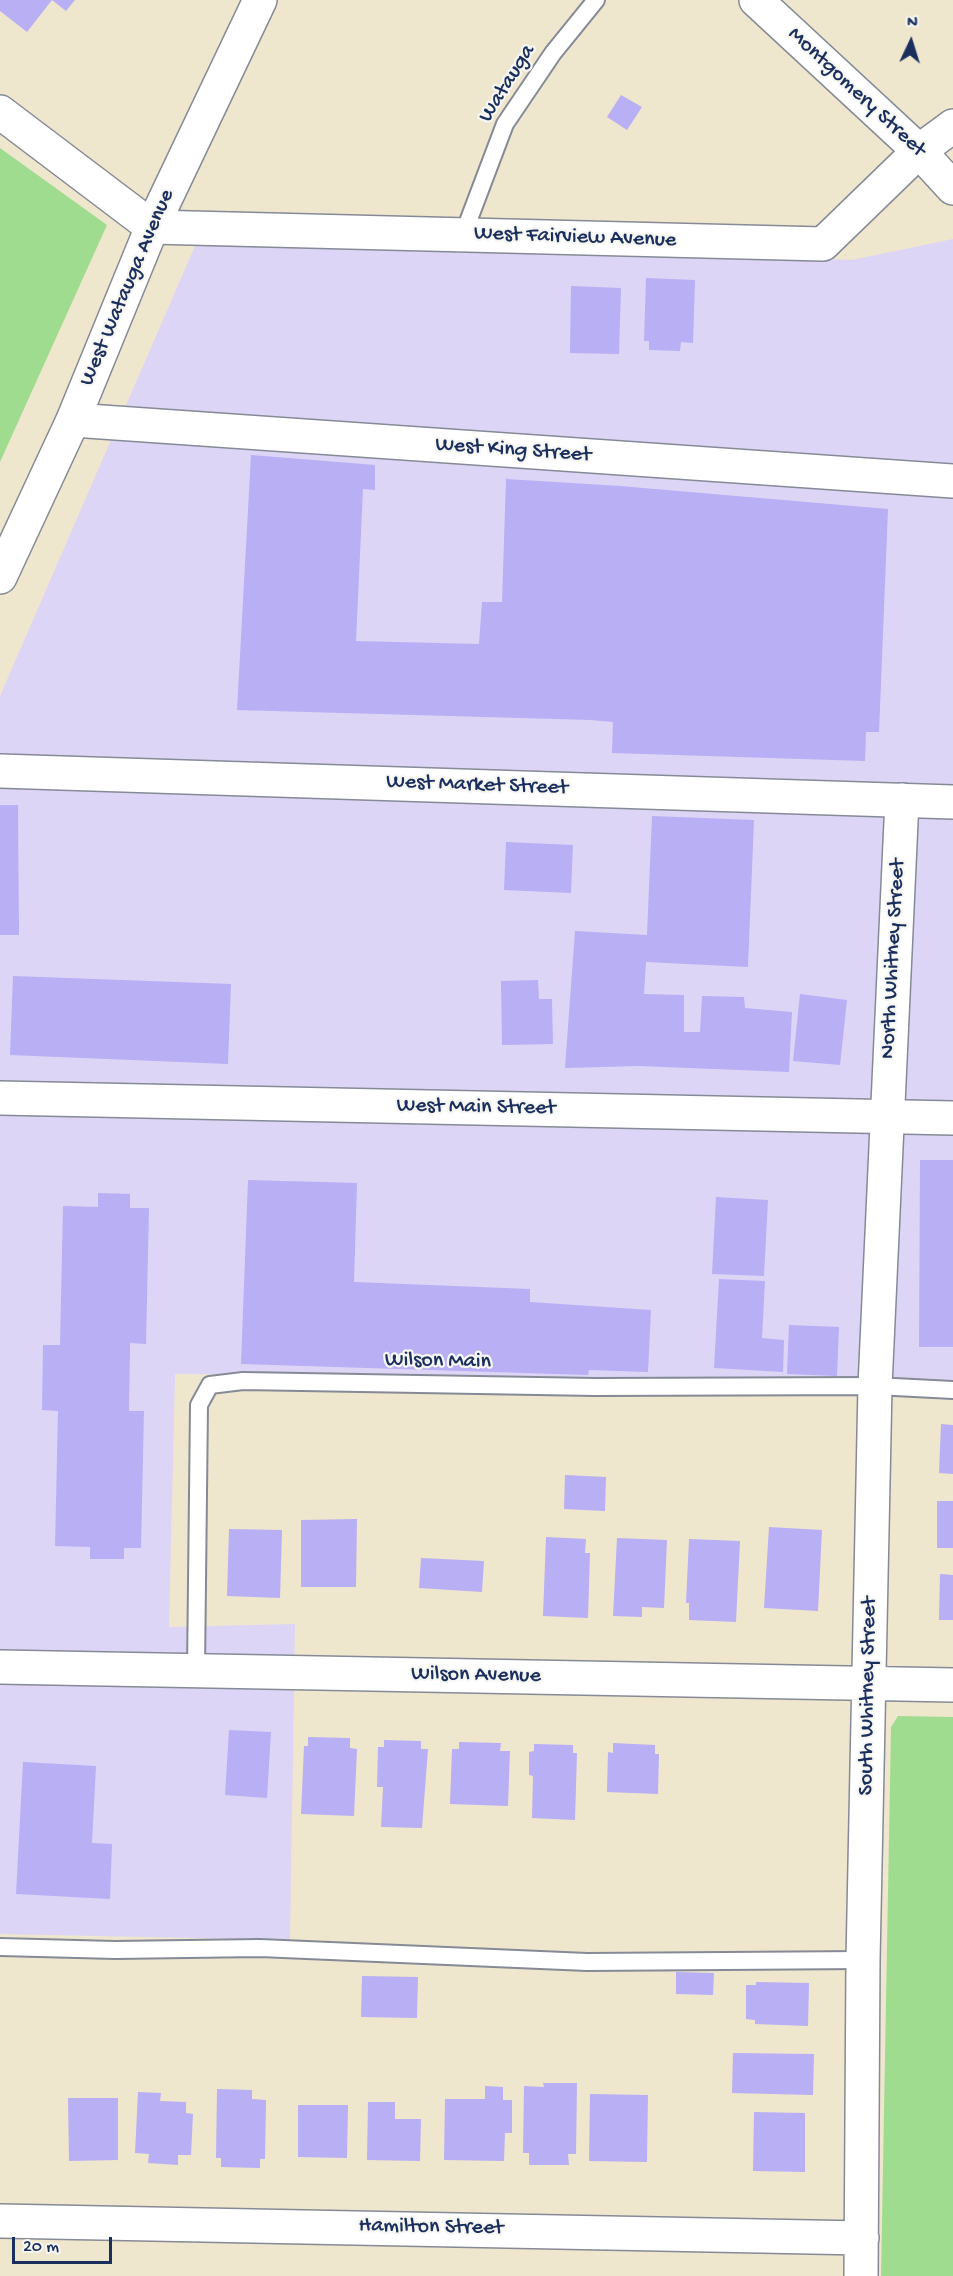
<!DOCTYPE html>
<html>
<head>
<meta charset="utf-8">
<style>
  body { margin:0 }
  #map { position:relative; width:953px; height:2276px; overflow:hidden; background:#efe6ce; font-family:"Gochi Hand",sans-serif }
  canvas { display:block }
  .north { position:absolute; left:881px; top:12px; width:60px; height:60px; -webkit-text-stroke:4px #f6f6f2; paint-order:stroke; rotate:4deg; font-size:16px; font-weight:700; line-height:24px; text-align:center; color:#1b2f5e }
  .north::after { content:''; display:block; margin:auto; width:21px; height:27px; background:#1b2f5e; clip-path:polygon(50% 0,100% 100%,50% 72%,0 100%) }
  .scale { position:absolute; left:12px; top:2237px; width:100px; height:27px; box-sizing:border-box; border:3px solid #1b2f5e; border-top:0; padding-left:8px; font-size:18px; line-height:21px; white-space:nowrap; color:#1b2f5e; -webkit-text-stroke:4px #f6f6f2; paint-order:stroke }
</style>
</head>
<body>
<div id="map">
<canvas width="953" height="2276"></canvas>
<div class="north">N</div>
<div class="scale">20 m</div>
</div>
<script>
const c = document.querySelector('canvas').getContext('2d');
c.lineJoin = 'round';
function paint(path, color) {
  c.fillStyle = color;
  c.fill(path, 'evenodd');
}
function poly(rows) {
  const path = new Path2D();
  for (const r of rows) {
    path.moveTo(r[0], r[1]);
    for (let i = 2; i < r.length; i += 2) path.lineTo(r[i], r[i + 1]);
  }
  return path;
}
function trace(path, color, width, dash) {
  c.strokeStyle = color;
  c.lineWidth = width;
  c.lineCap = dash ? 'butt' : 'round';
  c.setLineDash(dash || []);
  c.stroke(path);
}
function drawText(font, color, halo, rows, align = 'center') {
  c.font = font + ' "Gochi Hand",sans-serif';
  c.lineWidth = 4.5;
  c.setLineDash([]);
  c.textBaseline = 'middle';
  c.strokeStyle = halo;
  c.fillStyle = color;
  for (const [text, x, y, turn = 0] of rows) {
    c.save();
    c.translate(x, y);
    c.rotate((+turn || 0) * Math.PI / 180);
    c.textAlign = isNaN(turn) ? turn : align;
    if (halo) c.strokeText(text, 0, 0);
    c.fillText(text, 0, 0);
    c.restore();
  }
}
paint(poly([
  [218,239,852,260,953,239,953,1380,175,1374,169,1627,295,1624,290,1940,0,1934,0,696,195,246]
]), '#ddd5f6');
paint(poly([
  [0,148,107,225,0,462],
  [898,1716,953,1717,953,2276,881,2276,891,1727]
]), '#a0dc8f');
paint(poly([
  [0,0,52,0,27,32,0,11],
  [52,0,75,0,66,11],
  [621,95,642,107,627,130,607,117],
  [646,278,695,280,693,343,681,342,680,351,649,350,649,341,644,341],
  [571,286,621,288,619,354,570,353],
  [251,455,375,465,375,490,363,489,356,641,479,644,482,602,502,602,506,479,620,486,888,509,879,732,866,732,865,761,612,753,613,722,591,720,237,710],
  [0,805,18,805,19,935,0,935],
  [652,816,754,820,748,967,646,962,644,994,684,995,684,1032,700,1032,702,996,744,997,745,1008,792,1012,789,1072,639,1066,565,1068,575,931,647,935],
  [506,842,573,845,571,893,504,890],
  [13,976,231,984,228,1064,10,1055],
  [538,980,539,999,552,999,553,1044,502,1045,501,981],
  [800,994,847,1000,840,1065,793,1061],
  [920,1160,953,1160,953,1347,919,1347],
  [248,1180,357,1183,354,1282,530,1289,530,1302,651,1310,648,1372,589,1370,588,1375,241,1364],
  [98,1193,130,1194,130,1208,149,1208,146,1344,130,1343,129,1411,144,1411,141,1548,124,1548,124,1559,90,1559,90,1547,55,1546,58,1411,42,1410,43,1345,60,1345,63,1206,98,1207],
  [716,1197,768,1200,764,1276,712,1274],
  [719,1279,765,1281,762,1338,784,1340,783,1372,714,1368],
  [789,1325,839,1327,837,1376,787,1374],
  [941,1424,953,1425,953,1474,939,1473],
  [565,1475,606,1477,605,1511,564,1509],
  [937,1501,953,1501,953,1548,937,1548],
  [357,1519,356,1587,301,1587,301,1520],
  [769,1527,822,1530,818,1611,764,1608],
  [229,1529,282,1530,280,1598,227,1596],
  [546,1537,586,1539,585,1553,590,1553,588,1618,543,1616],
  [617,1538,667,1540,664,1608,642,1607,642,1617,613,1616],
  [689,1539,740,1541,736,1622,689,1620,689,1603,686,1603],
  [421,1558,484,1561,482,1592,419,1588],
  [940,1574,953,1575,953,1620,939,1620],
  [229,1730,271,1732,267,1798,225,1795],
  [308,1737,350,1738,350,1748,357,1749,354,1816,301,1814,304,1746,308,1746],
  [384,1740,421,1741,421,1749,428,1749,422,1828,381,1827,383,1787,377,1787,378,1747,384,1747],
  [459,1742,501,1743,500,1751,510,1751,508,1806,450,1804,452,1749,459,1749],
  [613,1743,655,1745,655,1754,659,1754,658,1794,607,1792,608,1752,613,1753],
  [534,1744,573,1745,573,1753,577,1753,575,1820,532,1818,533,1776,529,1775,529,1752,534,1751],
  [23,1762,96,1766,92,1843,112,1844,110,1899,16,1894],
  [676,1972,714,1973,713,1995,676,1994],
  [362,1976,418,1977,417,2018,361,2017],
  [756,1982,809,1983,808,2026,755,2024,755,2020,746,2019,746,1985,756,1985],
  [733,2053,814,2054,813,2095,732,2093],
  [543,2083,577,2083,576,2154,568,2154,569,2165,529,2165,529,2153,523,2153,524,2086,544,2087],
  [485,2086,503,2087,503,2100,512,2100,512,2133,505,2133,504,2161,444,2160,445,2099,485,2099],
  [217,2089,252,2090,252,2099,266,2100,265,2159,260,2159,260,2168,221,2167,221,2158,216,2158],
  [138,2092,161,2093,160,2101,186,2102,186,2113,193,2114,191,2155,178,2155,178,2165,148,2163,149,2154,135,2153],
  [590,2094,648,2095,647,2162,589,2161],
  [68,2098,118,2098,118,2160,69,2161],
  [368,2102,395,2102,395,2119,421,2119,420,2161,367,2160],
  [298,2105,348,2105,347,2158,298,2157],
  [754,2112,805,2113,805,2172,753,2171]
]), '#b8aff4');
const service = poly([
  [463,235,505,124,553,53,596,0],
  [196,1670,199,1405,210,1385,243,1381,595,1387,875,1386,953,1390],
  [0,1947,115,1950,260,1948,587,1962,863,1960]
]);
const minor = poly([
  [756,0,919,151,953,188],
  [0,112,152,227,823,244,919,151,953,126],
  [73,420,953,481],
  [0,1667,953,1685],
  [0,2221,862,2238],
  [861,2276,863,1960,875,1386,902,800]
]);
const secondary = poly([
  [0,577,73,420,152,227,260,0]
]);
const primary = poly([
  [0,771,953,802],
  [0,1098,953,1118]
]);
trace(service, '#858a96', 20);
trace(minor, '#858a96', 36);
trace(secondary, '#858a96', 36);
trace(primary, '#858a96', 36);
trace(service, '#fff', 16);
trace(minor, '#fff', 33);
trace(secondary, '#fff', 33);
trace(primary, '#fff', 33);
drawText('22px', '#1b2f5e', '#f6f6f2', [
  ["Watauga",508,84,-58],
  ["Montgomery Street",856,93,43],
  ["West Fairview Avenue",575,238,2],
  ["West Watauga Avenue",128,288,-67],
  ["West King Street",513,451,4],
  ["West Market Street",477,786,2],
  ["North Whitney Street",894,959,-87],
  ["West Main Street",476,1108,1],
  ["Wilson Main",438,1362,1],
  ["Wilson Avenue",476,1676,1],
  ["South Whitney Street",869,1696,-89],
  ["Hamilton Street",431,2228,1]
]);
</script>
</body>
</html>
